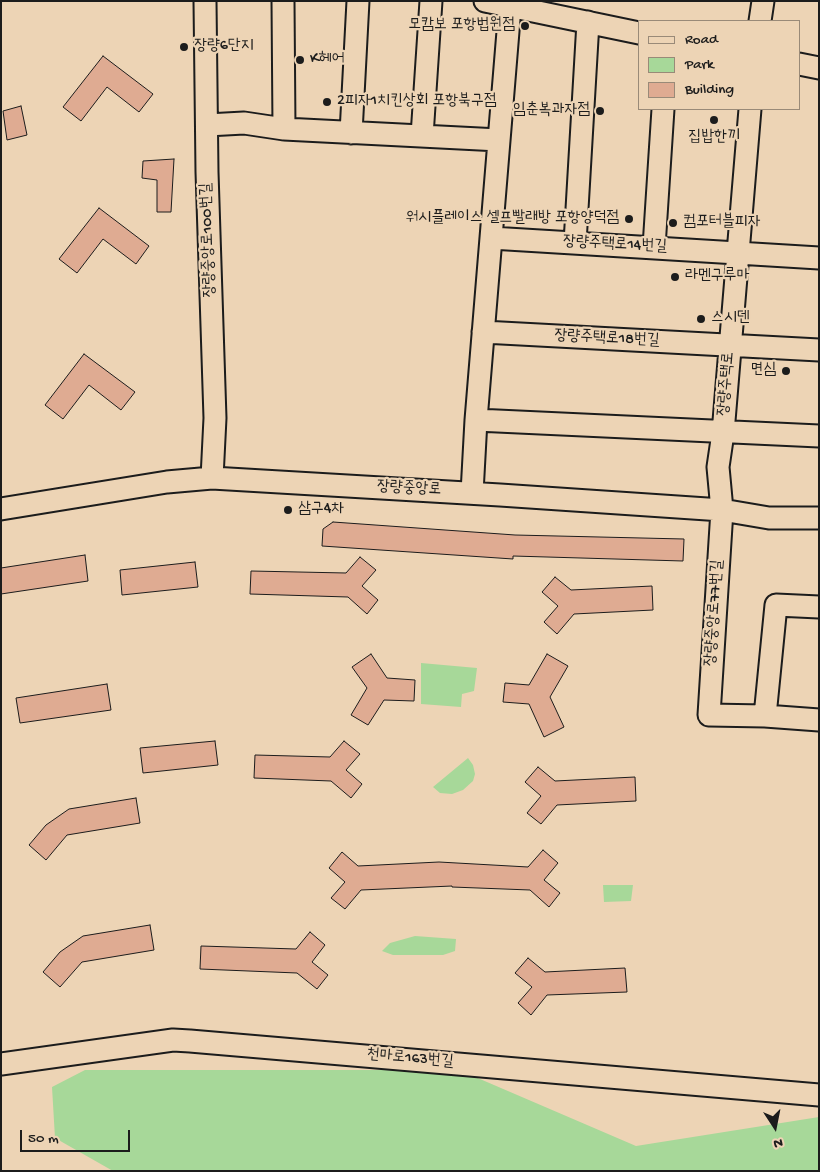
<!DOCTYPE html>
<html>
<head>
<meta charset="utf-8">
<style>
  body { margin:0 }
  #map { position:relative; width:820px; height:1172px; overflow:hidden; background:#edd4b5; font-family:"Gochi Hand",sans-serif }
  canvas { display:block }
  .frame { position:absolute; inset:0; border:2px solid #1c1c1c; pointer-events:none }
  .legend { position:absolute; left:638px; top:20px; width:162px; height:90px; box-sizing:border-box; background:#edd4b5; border:1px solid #998a78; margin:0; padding:6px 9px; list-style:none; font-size:15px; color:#1c1c1c }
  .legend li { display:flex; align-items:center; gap:10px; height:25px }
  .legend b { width:25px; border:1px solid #998a78 }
  .north { position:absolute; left:750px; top:1102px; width:50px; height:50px; -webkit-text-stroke:4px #edd4b5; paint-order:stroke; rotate:169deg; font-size:14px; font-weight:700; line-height:20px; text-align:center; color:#1c1c1c }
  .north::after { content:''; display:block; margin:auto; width:18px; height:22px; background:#1c1c1c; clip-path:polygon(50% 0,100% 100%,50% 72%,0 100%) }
  .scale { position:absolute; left:20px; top:1130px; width:110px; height:22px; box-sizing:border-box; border:2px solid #1c1c1c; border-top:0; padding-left:6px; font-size:15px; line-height:18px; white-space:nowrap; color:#1c1c1c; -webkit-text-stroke:4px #edd4b5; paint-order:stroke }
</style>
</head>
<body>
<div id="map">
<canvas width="820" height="1172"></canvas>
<div class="frame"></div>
<ul class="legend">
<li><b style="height:6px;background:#edd4b5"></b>Road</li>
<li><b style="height:14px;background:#a7d899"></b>Park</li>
<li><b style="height:14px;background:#dfab92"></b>Building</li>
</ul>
<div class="north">N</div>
<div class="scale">50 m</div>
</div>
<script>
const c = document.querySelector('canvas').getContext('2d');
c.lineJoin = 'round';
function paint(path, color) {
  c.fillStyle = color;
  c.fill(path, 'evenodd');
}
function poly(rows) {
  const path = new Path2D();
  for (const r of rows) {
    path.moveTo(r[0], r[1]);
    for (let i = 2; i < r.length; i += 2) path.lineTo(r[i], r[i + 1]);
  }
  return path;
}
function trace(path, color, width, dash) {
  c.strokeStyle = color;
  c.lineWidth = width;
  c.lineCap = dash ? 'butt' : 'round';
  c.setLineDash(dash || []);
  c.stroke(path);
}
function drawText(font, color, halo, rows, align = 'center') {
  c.font = font + ' "Gochi Hand","Poor Story",sans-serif';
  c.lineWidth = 4.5;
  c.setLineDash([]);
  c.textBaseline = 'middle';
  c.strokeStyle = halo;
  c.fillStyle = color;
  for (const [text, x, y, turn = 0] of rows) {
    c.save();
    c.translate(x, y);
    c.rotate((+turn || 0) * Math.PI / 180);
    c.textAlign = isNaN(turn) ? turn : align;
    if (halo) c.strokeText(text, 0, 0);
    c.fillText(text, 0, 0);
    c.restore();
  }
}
paint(poly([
  [421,663,477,668,474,691,462,694,461,707,421,704],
  [468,758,473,765,475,774,473,781,463,790,452,794,440,793,433,787],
  [603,885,633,885,631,901,604,902],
  [415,936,456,939,455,951,443,955,393,955,382,951,390,943],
  [85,1070,459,1070,636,1146,819,1117,819,1171,113,1171,55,1138,52,1087]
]), '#a7d899');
const building = poly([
  [103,56,153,94,139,112,107,87,81,121,63,107,103,56],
  [21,106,27,135,7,140,3,111,21,106],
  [174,159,171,212,157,212,157,180,142,178,143,161,174,159],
  [99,208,149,246,136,264,103,239,77,273,59,259,99,208],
  [84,354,135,392,121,410,89,385,63,419,45,405,84,354],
  [333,522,515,535,684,539,683,561,513,556,513,559,322,546,323,529,333,522],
  [85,555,88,581,1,594,1,568,85,555],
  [360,557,376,570,362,586,378,600,367,614,348,597,250,594,251,571,346,573,360,557],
  [195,562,198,587,122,595,120,570,195,562],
  [555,577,571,590,652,586,653,610,574,614,557,634,544,622,558,606,542,592,555,577],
  [371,654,387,678,415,680,414,701,384,700,368,725,351,715,367,688,352,667,371,654],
  [547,654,568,666,550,697,564,727,544,737,529,704,503,702,505,683,529,685,547,654],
  [107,684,111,710,20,723,16,698,107,684],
  [215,741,218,765,143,773,140,748,215,741],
  [344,741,360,754,346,770,362,784,351,798,331,781,254,778,255,755,330,757,344,741],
  [538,767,555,781,635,777,636,801,557,805,541,824,527,813,541,796,525,782,538,767],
  [136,798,140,823,67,835,46,860,29,845,46,825,69,809,136,798],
  [543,850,558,863,544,880,560,893,549,907,530,890,452,887,452,886,361,890,345,909,331,898,345,882,329,868,342,852,358,866,439,862,528,867,543,850],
  [150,925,154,950,82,962,60,987,43,972,60,952,83,936,150,925],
  [310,932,325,945,312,962,328,975,317,989,297,973,200,969,201,946,296,949,310,932],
  [528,958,545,972,625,968,627,992,547,995,531,1015,518,1003,532,987,515,973,528,958]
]);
paint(building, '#dfab92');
trace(building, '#1c1c1c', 1);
const minor = poly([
  [205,1,207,172,215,418,212,478],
  [283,1,284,129],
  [485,1,639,33],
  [760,21,763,1],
  [799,64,819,68],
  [750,109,723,433,718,467,722,510,709,715,765,716,819,720],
  [207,125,244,123,284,129,499,140],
  [351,133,358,1],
  [422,136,431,1],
  [491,238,819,258],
  [575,243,588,22],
  [654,247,663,109],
  [483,332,819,350],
  [476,420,819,436],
  [472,493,476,420,510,7],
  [1,509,167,482,212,478,500,495,722,510,769,518,819,518],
  [765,716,776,605,819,607],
  [1,1064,173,1040,190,1041,819,1095]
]);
trace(minor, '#1c1c1c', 25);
trace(minor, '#edd4b5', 21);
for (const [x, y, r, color] of [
  [525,26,5,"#1c1c1c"],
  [184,47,5,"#1c1c1c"],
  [300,60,5,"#1c1c1c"],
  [327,102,5,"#1c1c1c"],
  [600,111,5,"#1c1c1c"],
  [714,120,5,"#1c1c1c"],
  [629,219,5,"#1c1c1c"],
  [673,223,5,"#1c1c1c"],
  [675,277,5,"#1c1c1c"],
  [701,319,5,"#1c1c1c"],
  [786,371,5,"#1c1c1c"],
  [288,510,5,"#1c1c1c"]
]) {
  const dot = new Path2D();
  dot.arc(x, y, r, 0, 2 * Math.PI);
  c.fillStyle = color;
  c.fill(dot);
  trace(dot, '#edd4b5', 2);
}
drawText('16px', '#1c1c1c', '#edd4b5', [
  ["모캄보 포항법원점",515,26,"right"],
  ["장량6단지",194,47],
  ["K헤어",310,60],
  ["2피자1치킨상회 포항북구점",337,102],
  ["임춘복과자점",590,111,"right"],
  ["집밥한끼",714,138,"center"],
  ["워시플레이스 셀프빨래방 포항양덕점",619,219,"right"],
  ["컴포터블피자",683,223],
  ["라멘구루마",685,277],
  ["스시덴",711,319],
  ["면심",776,371,"right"],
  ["삼구4차",298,510]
], 'left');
drawText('16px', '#1c1c1c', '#edd4b5', [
  ["장량중앙로100번길",209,240,-92],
  ["장량주택로14번길",615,245,3],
  ["장량주택로18번길",607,339,3],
  ["장량주택로",727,384,-85],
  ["장량중앙로",409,489,3],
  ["장량중앙로77번길",715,613,-86],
  ["천마로163번길",410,1059,5]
]);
</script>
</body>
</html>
